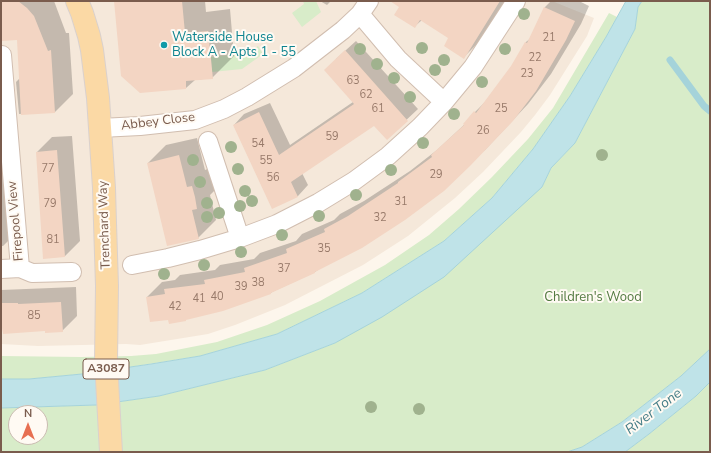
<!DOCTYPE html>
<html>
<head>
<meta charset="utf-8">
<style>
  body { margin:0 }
  #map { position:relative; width:711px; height:453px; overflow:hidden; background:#fdf6ec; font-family:"Nunito Sans",sans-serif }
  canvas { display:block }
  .frame { position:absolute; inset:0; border:2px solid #7a5c4d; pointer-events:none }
  .north { position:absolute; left:8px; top:405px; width:40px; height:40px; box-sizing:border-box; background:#fffaf3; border:1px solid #cabbb1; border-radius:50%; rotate:0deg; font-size:11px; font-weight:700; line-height:16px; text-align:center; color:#7a5c4d }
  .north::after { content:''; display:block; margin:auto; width:14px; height:18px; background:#e76f51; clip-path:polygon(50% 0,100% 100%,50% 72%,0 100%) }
</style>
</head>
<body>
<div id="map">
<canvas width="711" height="453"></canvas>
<div class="frame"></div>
<div class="north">N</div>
</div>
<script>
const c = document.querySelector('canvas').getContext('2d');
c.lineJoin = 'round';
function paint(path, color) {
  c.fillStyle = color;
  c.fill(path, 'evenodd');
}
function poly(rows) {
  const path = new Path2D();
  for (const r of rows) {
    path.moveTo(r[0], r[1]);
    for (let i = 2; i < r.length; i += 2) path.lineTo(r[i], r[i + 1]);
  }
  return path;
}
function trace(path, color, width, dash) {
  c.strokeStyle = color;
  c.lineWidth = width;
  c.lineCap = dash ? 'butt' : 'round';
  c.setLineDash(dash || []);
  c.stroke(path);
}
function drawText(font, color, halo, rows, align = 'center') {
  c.font = font + ' "Nunito Sans",sans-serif';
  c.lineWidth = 4;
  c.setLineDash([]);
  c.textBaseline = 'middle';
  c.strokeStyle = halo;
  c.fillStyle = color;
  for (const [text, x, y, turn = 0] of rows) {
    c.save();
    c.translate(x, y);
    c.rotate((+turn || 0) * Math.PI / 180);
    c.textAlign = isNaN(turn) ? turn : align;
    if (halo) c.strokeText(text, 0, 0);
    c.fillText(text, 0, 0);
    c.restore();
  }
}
paint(poly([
  [1,1,552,1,594,18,587,36,550,95,535,115,521,132,483,172,455,198,408,236,363,265,285,305,235,325,208,334,140,345,126,344,38,346,1,344]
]), '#f5e8da');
paint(poly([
  [303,1,316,1,321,12,302,27,292,13,304,4],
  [642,1,710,1,710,349,681,376,622,422,582,447,567,452,1,452,1,408,96,405,159,396,265,370,335,343,542,187,551,168,575,143,635,29,638,7],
  [16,413,40,413,40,437,16,437],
  [609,13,617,17,606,37,570,96,533,149,492,198,444,241,362,293,277,334,200,356,92,373,29,379,1,379,1,356,81,357,131,356,156,354,217,342,267,325,320,301,385,265,429,235,459,209,492,177,528,139,553,108],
  [258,46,263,54,242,69,212,72,211,57,248,53],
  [710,382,710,452,625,452,649,434,696,396]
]), '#d8ecc9');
const water = poly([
  [626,1,642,1,638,7,635,29,575,143,551,168,542,187,444,277,382,317,335,343,265,370,159,396,96,405,1,408,1,379,29,379,82,374,151,364,200,356,277,334,362,293,444,241,492,198,533,149,570,96,606,37,626,1],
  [710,349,710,382,696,396,649,434,625,452,567,452,582,447,622,422,681,376,710,349]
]);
paint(water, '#bfe3e8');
trace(water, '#a5d3da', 1);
paint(poly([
  [1,1,54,1,66,33,69,33,73,94,55,112,19,114,16,82,20,78,18,39,1,40],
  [115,1,205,1,206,12,230,9,234,56,212,78,195,80,186,88,140,92],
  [320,1,331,1,327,5],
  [404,1,506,1,482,39,464,57,450,38,422,20,414,27],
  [551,1,579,1,589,6,581,24,551,74,528,104,485,150,315,272,272,292,271,293,169,319,147,297,162,282,175,280,180,275,215,270,220,265,254,259,260,253,296,241,302,234,334,220,340,214,364,201,410,171,437,150,465,124,475,112,486,101,512,67,526,42,531,38,545,7],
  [356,41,418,109,387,138,374,124,302,173,308,185,298,196,272,207,234,125,244,114,270,103,290,145,353,102,336,59],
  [1,73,14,235,3,246,1,246],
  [72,136,80,241,65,256,44,258,37,152,52,137],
  [197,138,205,170,210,168,215,190,210,195,216,220,198,238,148,163,166,145],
  [76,287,77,316,62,331,1,328,1,290]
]), '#0003');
trace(poly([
  [670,60,704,106,710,111]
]), '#a5d3da', 7);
paint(poly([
  [1,1,18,1,27,8,34,16,48,51,51,50,55,113,21,115,17,40,1,41],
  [114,1,182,1,185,33,208,31,213,79,186,81,186,89,140,93,121,76],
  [390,1,500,1,464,59,444,46,448,38,420,20,415,28,394,15,399,7],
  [544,7,575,21,566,40,536,91,513,121,470,166,444,191,405,220,362,248,315,272,315,273,271,293,271,294,223,311,186,320,186,321,169,324,168,320,150,322,146,297,165,294,164,289,205,284,204,280,245,272,244,268,287,253,286,249,325,232,324,229,348,216,398,183,398,182,432,157,431,155,464,125,463,124,474,111,476,113,511,66,525,42,527,43],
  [345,50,408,121,387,140,374,126,291,182,298,197,272,209,233,125,259,112,279,155,354,104,324,70],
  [57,150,65,257,43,259,36,152],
  [179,155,187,187,192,186,195,197,197,209,192,210,199,239,167,246,147,163],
  [61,302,63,332,45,333,45,331,3,334,2,328,1,329,1,303,18,303,18,304]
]), '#f3d5c3');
const minor = poly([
  [360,14,398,59,444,102],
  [1,55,2,55,20,268,1,269],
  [100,128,140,126,195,120,224,109,247,97,294,68,343,30,360,14,369,1],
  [208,141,240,238],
  [132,265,168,258,200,250,240,238,277,224,318,203,354,181,388,156,420,127,444,102,473,67,516,1],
  [20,268,32,273,72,272]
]);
const primary = poly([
  [77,1,82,13,89,36,92,50,98,98,104,188,105,223,107,286,106,362,111,452]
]);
trace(minor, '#d1beb0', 20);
trace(primary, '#dad1cd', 24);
trace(minor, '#fff', 18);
trace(primary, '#fbd9a5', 22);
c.fillStyle = '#a0b28e';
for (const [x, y] of [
  [524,14],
  [422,48],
  [360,49],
  [505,49],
  [444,60],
  [377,64],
  [435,70],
  [394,78],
  [482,82],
  [410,97],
  [454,114],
  [423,143],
  [231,147],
  [602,155],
  [193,160],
  [238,169],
  [391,170],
  [200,182],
  [245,191],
  [356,195],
  [252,201],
  [207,203],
  [240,206],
  [219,213],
  [319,216],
  [207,217],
  [282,235],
  [241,252],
  [204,265],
  [164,274],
  [371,407],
  [419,409]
]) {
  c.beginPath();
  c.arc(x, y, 6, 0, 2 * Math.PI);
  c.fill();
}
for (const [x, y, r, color] of [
  [164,45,4,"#0f9aa8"]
]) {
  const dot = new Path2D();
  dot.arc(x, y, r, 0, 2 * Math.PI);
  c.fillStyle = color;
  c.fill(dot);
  trace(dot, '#fffaf3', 1.5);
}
drawText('11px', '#987a6a', null, [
  ["21",549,38],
  ["22",535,58],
  ["23",527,74],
  ["63",353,81],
  ["62",366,95],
  ["61",378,109],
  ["25",501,109],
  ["26",483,131],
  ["59",332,137],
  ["54",258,144],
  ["55",266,161],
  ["77",48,169],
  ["29",436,175],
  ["56",273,178],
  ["31",401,202],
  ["79",50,204],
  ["32",380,218],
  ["81",53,240],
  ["35",324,249],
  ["37",284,269],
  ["38",258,283],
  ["39",241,287],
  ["40",217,297],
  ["41",199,299],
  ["42",175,307],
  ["85",34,316]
]);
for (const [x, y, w] of [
  [106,369,46]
]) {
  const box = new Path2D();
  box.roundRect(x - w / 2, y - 10, w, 20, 3);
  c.fillStyle = '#fffaf3';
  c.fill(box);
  trace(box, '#7a5c4d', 1);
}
drawText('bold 12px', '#7a5c4d', null, [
  ["A3087",106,369]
]);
drawText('13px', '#0d838f', '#fffaf3', [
  ["Waterside House",172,38],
  ["Block A - Apts 1 - 55",172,53]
], 'left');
drawText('13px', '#7a5c4d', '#fffaf3', [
  ["Abbey Close",158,122,-7],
  ["Firepool View",16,221,-95],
  ["Trenchard Way",105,225,-92]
]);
drawText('13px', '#537a41', '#fffaf3', [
  ["Children's Wood",593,298]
]);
drawText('italic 14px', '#437c86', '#fffaf3', [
  ["River Tone",654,412,-37]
]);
</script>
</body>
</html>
